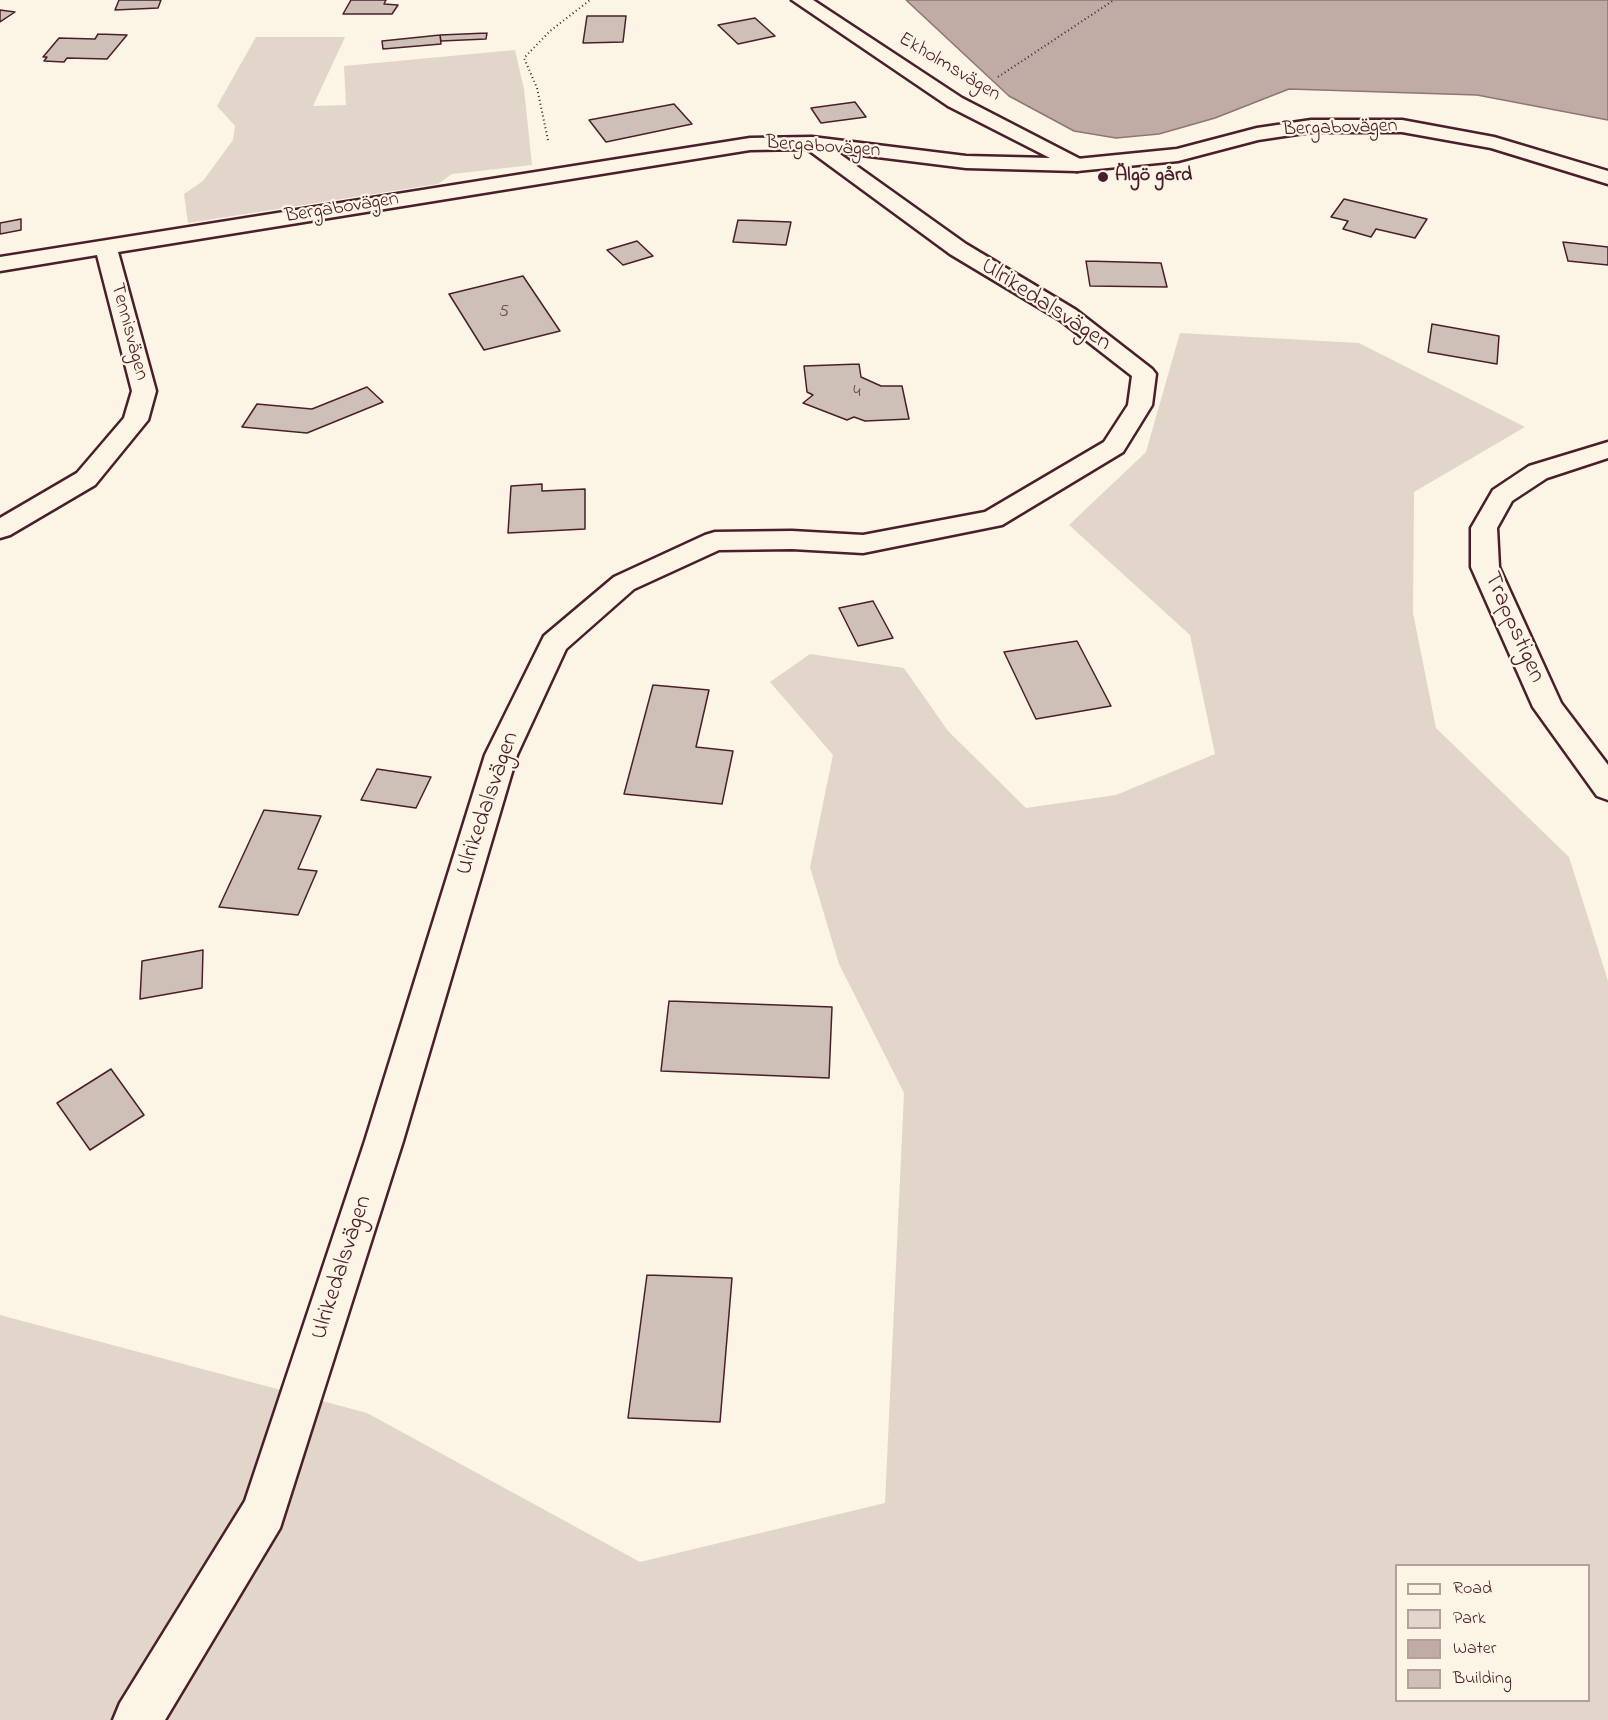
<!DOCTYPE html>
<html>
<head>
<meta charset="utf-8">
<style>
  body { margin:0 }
  #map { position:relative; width:1608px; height:1720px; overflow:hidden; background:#fcf5e5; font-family:"Indie Flower",sans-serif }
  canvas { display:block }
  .legend { position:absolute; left:1395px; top:1564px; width:195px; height:138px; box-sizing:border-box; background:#fcf5e5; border:2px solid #b59f9b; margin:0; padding:8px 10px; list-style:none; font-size:18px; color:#4a1f2b }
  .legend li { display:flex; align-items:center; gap:12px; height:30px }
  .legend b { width:30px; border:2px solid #b59f9b }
</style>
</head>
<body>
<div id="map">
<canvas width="1608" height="1720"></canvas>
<ul class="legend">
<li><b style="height:8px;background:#fcf5e5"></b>Road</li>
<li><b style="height:16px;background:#e2d5ca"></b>Park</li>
<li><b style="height:16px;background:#c0aca5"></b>Water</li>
<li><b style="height:16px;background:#cfc0b7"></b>Building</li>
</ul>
</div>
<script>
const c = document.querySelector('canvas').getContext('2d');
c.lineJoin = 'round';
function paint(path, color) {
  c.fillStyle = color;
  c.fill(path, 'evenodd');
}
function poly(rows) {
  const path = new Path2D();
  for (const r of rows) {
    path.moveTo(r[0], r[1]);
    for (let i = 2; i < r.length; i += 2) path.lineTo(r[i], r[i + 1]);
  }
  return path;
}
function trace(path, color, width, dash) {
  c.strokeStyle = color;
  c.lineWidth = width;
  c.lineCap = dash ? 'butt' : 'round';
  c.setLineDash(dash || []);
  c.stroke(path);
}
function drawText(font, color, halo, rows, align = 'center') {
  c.font = font + ' "Indie Flower",sans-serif';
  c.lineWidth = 4.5;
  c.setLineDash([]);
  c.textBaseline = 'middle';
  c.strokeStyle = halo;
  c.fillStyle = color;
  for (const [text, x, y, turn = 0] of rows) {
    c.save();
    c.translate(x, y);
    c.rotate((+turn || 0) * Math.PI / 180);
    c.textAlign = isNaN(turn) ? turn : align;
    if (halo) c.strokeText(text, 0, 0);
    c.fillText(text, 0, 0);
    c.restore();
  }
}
paint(poly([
  [256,37,345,37,313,106,346,105,344,66,515,50,524,89,532,165,452,174,438,184,188,223,184,194,203,181,233,140,235,126,217,106],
  [1180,333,1359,343,1525,427,1414,492,1413,613,1436,728,1569,857,1608,981,1608,1720,0,1720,0,1315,367,1413,640,1562,885,1503,904,1093,839,964,810,867,833,755,770,682,810,654,904,668,948,731,1026,808,1116,795,1215,754,1190,635,1069,525,1146,452],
  [1396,1566,1588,1566,1588,1700,1396,1700]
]), '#e2d5ca');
const water = poly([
  [906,0,1608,0,1608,120,1477,95,1289,89,1215,118,1159,134,1116,138,1074,131,1009,96,906,0]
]);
paint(water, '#c0aca5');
trace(water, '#917474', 1.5);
const building = poly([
  [119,0,161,0,158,8,115,10,119,0],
  [351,0,386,0,384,4,398,5,392,14,343,14,351,0],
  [0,10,15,12,0,22,0,10],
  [587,16,626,16,623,42,583,43,587,16],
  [755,18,775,36,738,44,718,25,755,18],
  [487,33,486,39,441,41,440,35,487,33],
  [98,34,127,35,107,59,67,58,64,62,44,61,47,57,43,57,59,38,95,39,98,34],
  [440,35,441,44,383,49,382,41,440,35],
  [855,102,866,117,821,123,811,108,855,102],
  [674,104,692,124,606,142,589,120,674,104],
  [1344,199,1427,219,1415,238,1376,229,1371,237,1343,229,1348,221,1331,217,1344,199],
  [21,219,21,230,0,234,0,223,21,219],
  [738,220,791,222,786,245,733,242,738,220],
  [637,241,653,256,623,265,607,250,637,241],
  [1563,242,1608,247,1608,265,1568,261,1563,242],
  [1086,261,1161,263,1167,287,1090,286,1086,261],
  [523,276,560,331,484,350,449,294,523,276],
  [1432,324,1499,336,1497,364,1428,352,1432,324],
  [859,364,861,377,881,386,902,386,909,419,865,421,854,417,847,420,803,403,813,395,807,392,804,366,859,364],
  [367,387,383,402,307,433,242,427,257,404,312,409,367,387],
  [542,484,542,491,585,489,585,529,508,533,511,486,542,484],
  [873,601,893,638,858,646,839,608,873,601],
  [1077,641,1111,706,1036,719,1004,652,1077,641],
  [653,685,709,690,696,747,733,751,722,804,624,794,653,685],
  [377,769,431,777,416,808,361,800,377,769],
  [264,810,321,816,298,869,317,871,298,915,219,907,264,810],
  [203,950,202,988,140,999,142,961,203,950],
  [669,1001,832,1007,829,1078,661,1071,669,1001],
  [111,1069,144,1115,90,1150,57,1103,111,1069],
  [647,1275,732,1278,720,1422,628,1418,647,1275]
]);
paint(building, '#cfc0b7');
trace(building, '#4a1f2b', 1.5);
const minor = poly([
  [792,0,813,0,962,98,1084,161,1087,165,1084,169,1077,171,966,168,837,152,966,244,1076,310,1152,369,1156,374,1152,405,1123,452,1002,525,863,553,792,549,719,550,634,589,566,649,517,755,403,1141,280,1528,165,1720,113,1720,120,1703,245,1501,365,1141,485,755,544,636,614,577,705,535,715,532,792,531,863,535,985,512,1104,442,1128,405,1132,376,1060,320,950,254,807,149,750,150,118,252,156,391,148,420,95,485,10,535,0,538,0,518,77,473,124,418,132,391,97,255,0,271,0,257,750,138,812,137,966,156,1050,158,948,106,792,0],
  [1608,442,1608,458,1547,478,1512,501,1497,528,1499,567,1561,703,1608,765,1608,800,1597,796,1533,707,1471,567,1471,528,1493,490,1529,466,1608,442]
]);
const tertiary = poly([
  [1311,120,1402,120,1494,137,1608,171,1608,184,1491,148,1402,132,1311,132,1258,140,1178,161,1077,171,1070,169,1067,165,1070,161,1077,159,1177,149,1257,128,1311,120]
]);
trace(minor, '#4a1f2b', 5);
trace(tertiary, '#4a1f2b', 5);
trace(poly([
  [998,77,1114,0],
  [548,140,537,88,524,58,550,31,590,0]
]), '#4a1f2b', 2, [1, 3]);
paint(minor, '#fcf5e5');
paint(tertiary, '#fcf5e5');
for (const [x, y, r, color] of [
  [1103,177,6,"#4a1f2b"]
]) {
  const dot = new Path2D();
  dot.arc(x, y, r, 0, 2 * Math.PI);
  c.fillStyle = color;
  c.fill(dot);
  trace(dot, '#fcf5e5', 2);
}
drawText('18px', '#6b474e', null, [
  ["5",504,313],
  ["4",857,393]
]);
drawText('20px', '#4a1f2b', '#fcf5e5', [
  ["Ekholmsvägen",949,68,31],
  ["Bergabovägen",1340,129,-2],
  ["Bergabovägen",823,148,4],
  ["Bergabovägen",342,209,-9],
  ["Tennisvägen",128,332,75]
]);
drawText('bold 20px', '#4a1f2b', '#fcf5e5', [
  ["Älgö gård",1115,177]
], 'left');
drawText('24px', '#4a1f2b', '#fcf5e5', [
  ["Ulrikedalsvägen",1045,306,33],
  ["Trappstigen",1513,628,66],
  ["Ulrikedalsvägen",489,804,-71],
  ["Ulrikedalsvägen",343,1268,-72]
]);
</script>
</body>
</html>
